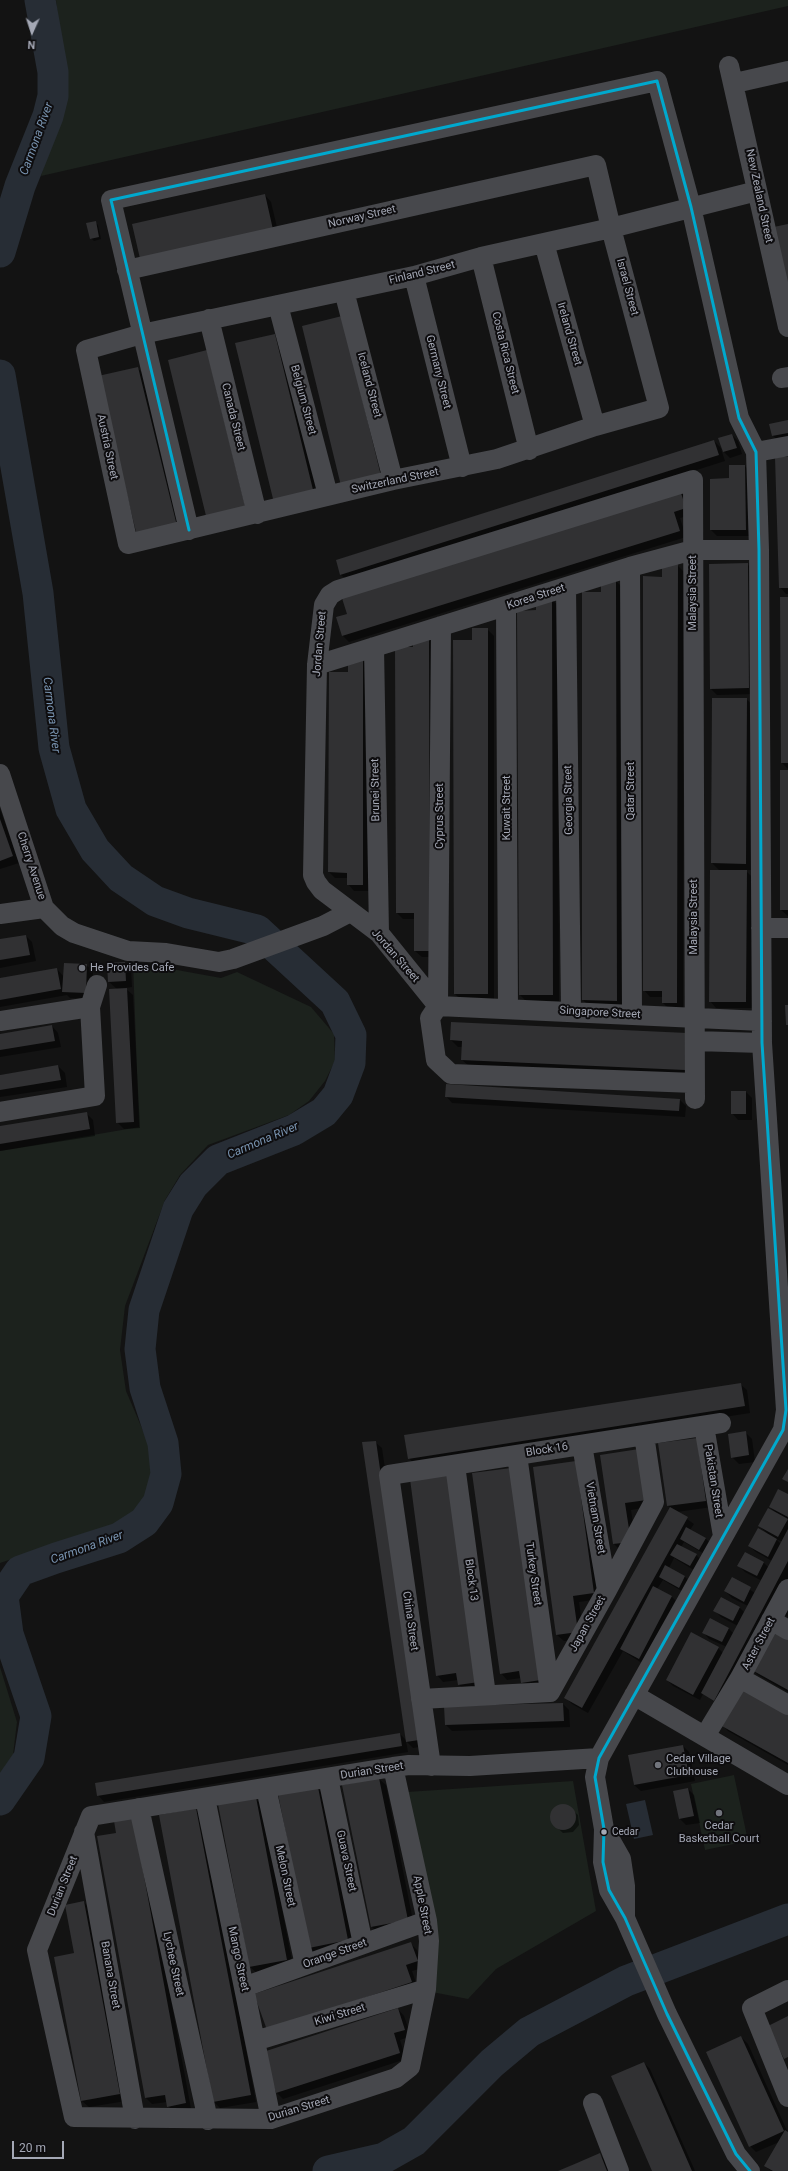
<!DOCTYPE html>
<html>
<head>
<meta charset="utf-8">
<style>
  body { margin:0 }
  #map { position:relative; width:788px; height:2171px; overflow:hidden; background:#131313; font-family:Roboto,sans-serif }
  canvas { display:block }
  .north { position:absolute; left:12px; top:12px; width:40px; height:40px; -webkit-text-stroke:3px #0e0d0f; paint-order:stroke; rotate:183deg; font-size:11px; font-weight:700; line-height:16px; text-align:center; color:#a4a8b5 }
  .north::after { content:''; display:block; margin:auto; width:14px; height:18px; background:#a4a8b5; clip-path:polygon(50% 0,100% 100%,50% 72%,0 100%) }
  .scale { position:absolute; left:12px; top:2141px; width:52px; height:18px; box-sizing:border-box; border:2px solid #a4a8b5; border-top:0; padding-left:5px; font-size:12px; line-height:14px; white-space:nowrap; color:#a4a8b5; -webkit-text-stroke:3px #0e0d0f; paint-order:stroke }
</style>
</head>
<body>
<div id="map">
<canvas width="788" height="2171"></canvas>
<div class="north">N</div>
<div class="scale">20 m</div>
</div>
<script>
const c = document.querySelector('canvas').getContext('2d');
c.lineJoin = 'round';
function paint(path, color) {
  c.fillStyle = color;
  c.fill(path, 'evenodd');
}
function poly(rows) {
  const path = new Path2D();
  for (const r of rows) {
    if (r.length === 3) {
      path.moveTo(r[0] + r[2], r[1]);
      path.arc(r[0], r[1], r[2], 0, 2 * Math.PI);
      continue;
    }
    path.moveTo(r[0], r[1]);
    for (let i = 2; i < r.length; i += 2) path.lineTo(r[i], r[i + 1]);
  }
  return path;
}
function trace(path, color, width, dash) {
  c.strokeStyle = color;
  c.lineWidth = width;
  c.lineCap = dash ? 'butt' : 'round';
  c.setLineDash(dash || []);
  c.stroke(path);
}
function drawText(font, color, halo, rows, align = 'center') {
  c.font = font + ' Roboto,sans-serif';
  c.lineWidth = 4;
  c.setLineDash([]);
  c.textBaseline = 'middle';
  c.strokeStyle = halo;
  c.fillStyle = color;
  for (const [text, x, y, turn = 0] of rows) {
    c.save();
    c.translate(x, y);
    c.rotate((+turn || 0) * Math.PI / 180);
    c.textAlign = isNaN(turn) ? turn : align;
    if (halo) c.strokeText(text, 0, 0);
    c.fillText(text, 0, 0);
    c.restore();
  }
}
paint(poly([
  [56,0,788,0,788,6,41,176,63,98,64,70],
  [133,962,221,978,237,972,311,1007,334,1034,335,1061,325,1081,309,1101,289,1115,208,1145,180,1175,165,1200,125,1306,120,1350,126,1391,150,1447,153,1471,149,1495,137,1512,115,1524,0,1563,0,1151,139,1127],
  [0,1667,17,1722,13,1755,0,1774],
  [734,1775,748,1841,705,1850,691,1784],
  [573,1781,596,1911,496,1969,468,1999,432,1992,407,1792]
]), '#1c221d');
paint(poly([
  [645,1800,653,1835,634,1839,626,1804]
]), '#272d35');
paint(poly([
  [265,195,271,202,280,240,149,269],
  [95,222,98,225,101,239,94,241,91,238],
  [342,317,388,486,349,496],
  [275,335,281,341,321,504,283,513],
  [137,368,144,374,184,537,145,546],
  [788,421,788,440,780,442,773,436,770,425],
  [732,435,738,441,742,454,730,458,721,449,725,461,348,581,341,575,337,560,714,441,723,450],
  [788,458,788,594,786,594,780,587],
  [745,466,751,473,752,536,717,536,711,530,730,479],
  [680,491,686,498,691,515,680,518,686,537,349,642,342,635,348,614],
  [747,564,754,570,755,694,717,695,710,688],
  [677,565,684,572,683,1009,669,1009,663,1003,663,997,650,997,644,990,663,578],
  [616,581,622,587,623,1007,589,1006,583,1000,583,593,602,593],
  [788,598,788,769,782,763],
  [552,599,558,606,559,1001,526,1001,520,995,518,612,537,612],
  [487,629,494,636,494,1000,461,1000,455,994,473,641],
  [429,638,435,644,436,957,422,957,415,951,415,919,403,919,397,913,414,648],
  [363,661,369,667,369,891,354,891,348,884,348,878,335,878,329,872,349,673],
  [746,699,753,705,752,870,745,870,753,878,752,1008,716,1008,710,1001,720,871,712,863],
  [781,771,788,771,788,916,781,910],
  [0,809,19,863,0,869],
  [26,936,32,942,36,961,0,968,0,940],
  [125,963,131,969,132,987,125,988,133,995,140,1128,124,1129,117,1122,117,989,109,982],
  [86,965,93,971,92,999,70,998,67,995,0,1007,0,979,57,969,64,977],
  [52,1026,58,1033,61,1047,0,1057,0,1035],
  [687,1034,691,1076,469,1066,462,1060,463,1047,458,1047,451,1040],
  [58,1066,65,1073,67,1087,0,1097,0,1075],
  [746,1092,752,1098,752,1120,738,1120,732,1113],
  [446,1096,680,1100,686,1106,685,1117,452,1103],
  [86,1113,93,1120,95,1136,0,1151,0,1127],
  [740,1384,747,1390,750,1413,415,1465,409,1458],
  [745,1432,752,1439,755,1462,739,1464,732,1457],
  [697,1439,712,1507,677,1512,694,1524,690,1530,705,1538,712,1545,706,1555,684,1542,681,1547,696,1555,702,1561,697,1572,674,1558,669,1568,684,1576,691,1583,685,1593,663,1580,657,1589,672,1597,678,1603,645,1665,623,1651,588,1713,572,1704,566,1698,671,1508,668,1506],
  [375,1442,382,1448,425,1746,413,1748,406,1741,408,1752,104,1802,98,1795,400,1734,407,1741],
  [601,1456,653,1506,631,1510,637,1548,620,1550,614,1544],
  [576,1462,600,1599,579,1602,584,1639,564,1641,557,1635],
  [473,1474,546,1687,528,1689,522,1682,521,1678,507,1680,501,1673],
  [411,1479,485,1689,466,1691,459,1685,458,1680,443,1682,437,1675],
  [788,1495,788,1519,786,1519,788,1521,788,1580,721,1706,703,1694,700,1700,673,1686,667,1680,718,1648,723,1653,727,1647,709,1639,703,1632,728,1628,734,1634,738,1626,721,1617,715,1611,721,1598,740,1608,745,1613,748,1606,732,1598,725,1591,732,1578,755,1593,762,1581,745,1572,739,1566,745,1553,764,1563,769,1568,772,1561,756,1552,749,1546,767,1533,759,1526,777,1514,770,1507],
  [776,1539,783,1542,781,1544],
  [788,1604,788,1617,783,1613],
  [788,1636,788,1692,758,1675,751,1669],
  [563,1704,569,1710,570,1727,452,1731,446,1725],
  [788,1709,788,1765,728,1731,722,1725],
  [683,1746,689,1752,695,1781,641,1791,634,1785,629,1755],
  [379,1779,386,1785,414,1926,378,1933,372,1927],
  [317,1788,324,1794,354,1946,316,1954,309,1947],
  [688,1789,694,1795,700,1823,686,1825,680,1819,674,1792],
  [255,1798,262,1805,293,1966,257,1973,250,1967],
  [567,1805,578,1815,579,1825,573,1832,563,1833,552,1823,551,1813,557,1806],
  [196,1809,202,1815,256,2102,220,2108,214,2102],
  [139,1825,191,2109,174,2112,168,2106,167,2102,152,2104,146,2098,118,1833],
  [84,1902,90,1909,126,2101,89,2107,82,2101,56,1957,75,1954],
  [411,1944,417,1950,423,1968,412,1971,418,1989,274,2036],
  [398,2009,404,2016,411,2036,400,2040,406,2059,283,2099,277,2093,264,2053],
  [741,2037,748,2044,788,2133,788,2171,771,2171,765,2166,779,2142,756,2152,750,2146],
  [644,2063,650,2069,695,2171,654,2171],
  [599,2154,606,2161,610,2171,560,2171]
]), '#0007');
trace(poly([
  [0,252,20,186,48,116,53,96,53,72,40,0],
  [0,375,38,593,54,748,71,809,95,850,121,878,155,901,188,913,257,930,335,1002,351,1035,350,1063,338,1095,324,1112,294,1130,218,1160,193,1185,178,1209,144,1310,140,1349,145,1388,163,1443,166,1474,158,1503,144,1522,119,1538,56,1558,20,1571,3,1596,8,1634,36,1716,29,1758,0,1800],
  [328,2171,384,2158,414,2141,492,2063,529,2032,626,1981,788,1919]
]), '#272d35', 31);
paint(poly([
  [265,194,274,234,141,263,132,224],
  [96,221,99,237,90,239,86,223],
  [788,224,788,306,769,228],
  [342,316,382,480,342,490,302,326],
  [275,334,315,498,275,507,235,343],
  [207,350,247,514,208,524,168,360],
  [138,367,178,530,138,540,98,376],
  [788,420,788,433,772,436,769,424],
  [732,434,737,448,723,452,718,438],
  [714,440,719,455,340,575,336,560],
  [775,457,788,457,788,588,779,588],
  [729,465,745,465,746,530,710,530,710,479,729,478],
  [680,490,686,508,674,512,680,531,342,636,336,617,347,614,341,595],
  [748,563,749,688,710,689,709,564],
  [662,564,678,564,677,1003,662,1003,662,991,643,991,643,576,662,577],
  [601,580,616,580,617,1001,582,1000,582,592,601,592],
  [780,597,788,597,788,763,781,763],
  [536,598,552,598,553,995,519,995,517,611,536,610],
  [472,628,488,628,488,994,454,994,453,640,472,640],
  [413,637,429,637,430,951,414,951,414,913,396,913,395,647,413,647],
  [348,660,363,660,363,885,347,885,347,873,328,872,329,672,348,672],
  [712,698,747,698,746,864,711,863],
  [780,770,788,770,788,910,780,910],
  [0,819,13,856,0,861],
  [710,870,747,870,746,1002,709,1002],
  [26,935,30,955,0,960,0,939],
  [125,962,126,981,108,982,107,963],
  [64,963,87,964,86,993,62,992],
  [57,968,61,989,0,1000,0,978],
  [127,988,134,1122,116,1123,109,989],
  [785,1005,788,1005,788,1025,786,1025],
  [451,1022,687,1033,685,1070,461,1060,462,1041,450,1040],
  [52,1025,55,1041,0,1050,0,1034],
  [58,1065,61,1080,0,1090,0,1075],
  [446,1084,680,1099,679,1111,445,1097],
  [731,1091,746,1091,746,1114,731,1114],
  [87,1112,90,1129,0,1144,0,1126],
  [741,1383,745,1406,408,1459,404,1435],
  [746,1431,749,1455,731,1458,728,1434],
  [697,1438,706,1501,667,1506,658,1443],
  [376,1441,419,1740,406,1742,362,1442],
  [639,1449,647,1500,625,1503,631,1542,613,1544,600,1455],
  [576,1461,594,1593,573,1596,578,1632,556,1635,533,1467],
  [511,1468,541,1680,521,1683,519,1671,500,1674,472,1473],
  [788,1469,788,1482,782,1479],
  [452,1473,479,1682,458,1685,456,1673,436,1676,410,1479],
  [778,1489,788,1494,788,1517,769,1507],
  [670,1507,688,1517,582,1708,564,1698],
  [768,1508,788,1519,778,1537,758,1526],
  [686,1527,706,1538,699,1550,680,1539],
  [758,1528,777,1539,768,1557,748,1546],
  [788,1529,788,1561,714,1701,701,1693],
  [677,1544,697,1554,690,1566,670,1555],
  [745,1552,764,1562,757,1576,737,1566],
  [665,1565,685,1576,679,1588,659,1577],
  [732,1577,751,1587,744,1602,724,1591],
  [653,1586,672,1596,639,1659,620,1649],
  [721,1597,740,1607,733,1621,713,1611],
  [710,1618,729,1628,722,1642,702,1633],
  [773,1627,788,1635,788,1690,750,1669],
  [691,1632,719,1647,693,1695,666,1680],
  [744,1683,788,1708,788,1763,720,1725],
  [563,1703,564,1721,445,1725,444,1706],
  [400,1733,402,1746,97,1796,95,1783],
  [683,1745,689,1775,634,1785,628,1755],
  [379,1778,408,1920,371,1927,342,1785],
  [318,1787,348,1940,309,1948,278,1794],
  [688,1788,694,1816,679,1819,673,1791],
  [256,1797,287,1960,249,1967,218,1804],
  [563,1817,13],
  [196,1808,251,2095,213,2102,159,1815],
  [133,1817,186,2103,167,2107,165,2095,145,2098,97,1836,116,1833,114,1821],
  [84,1901,120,2094,81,2101,54,1957,74,1953,65,1905],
  [411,1942,418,1961,406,1965,412,1982,267,2030,254,1994],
  [398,2008,405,2030,394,2033,400,2053,276,2093,263,2052],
  [788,2016,788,2057,784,2059,768,2026],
  [741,2036,784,2131,749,2147,706,2052],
  [644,2062,655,2086,692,2171,652,2171,611,2076],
  [785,2130,788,2132,788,2171,773,2171,764,2166],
  [600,2153,607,2171,558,2171,577,2163]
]), '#313133');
trace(poly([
  [729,66,788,327],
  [735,83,788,71],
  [544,243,595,426],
  [481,257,529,450],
  [127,270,596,165,611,228,659,408,595,426,497,459,393,480,128,544,86,350,142,334,414,276,481,257,611,228,757,191],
  [414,276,462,467],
  [344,291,393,480],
  [278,305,328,495],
  [209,319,257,514],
  [782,378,788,377],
  [756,452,788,446],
  [189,530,111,200,657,81,691,207,739,418,756,452,759,550,762,1043,786,1410,783,1430,599,1758,595,1777,604,1829,603,1862,609,1890,625,1918,667,2014,736,2154,750,2171],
  [630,567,632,1015],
  [566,587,571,1012],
  [506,606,508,1009],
  [374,647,379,933],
  [317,665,630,567,693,550,759,550],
  [0,774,44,908,62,926,74,933,128,951,166,953,219,962,233,959,323,926,350,912],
  [0,914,44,908],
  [761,928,788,928],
  [438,1006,379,933,322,890,316,882,313,875,317,665,324,605,330,595,338,590,693,480,695,1099],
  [438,1006,441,626],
  [438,1006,762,1021],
  [438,1006,430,1018,436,1060,451,1074,695,1083],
  [0,1021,90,1007],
  [695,1041,762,1043],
  [0,1112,95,1096,90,1007,97,985],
  [704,1426,723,1536],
  [582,1445,607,1590],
  [517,1455,550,1692],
  [455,1465,486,1695],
  [771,1620,788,1630],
  [740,1678,788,1705],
  [634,1695,788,1785],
  [421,1699,550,1692,607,1590,654,1502,644,1435],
  [705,1736,740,1678,788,1589],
  [431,1766,389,1475,721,1423],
  [393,1767,427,1921,429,1941,426,1989,410,2067,396,2078,271,2119,74,2117,37,1950,91,1816,393,1767,409,1765,470,1766,599,1758],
  [328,1778,363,1944],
  [266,1788,305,1965],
  [205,1798,271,2119],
  [139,1808,208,2120],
  [604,1829,621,1859,625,1886,625,1918],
  [84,1832,135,2119],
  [244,1987,427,1921],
  [788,1990,752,2008,788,2097],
  [255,2041,426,1989],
  [593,2103,619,2171]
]), '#47484c', 20);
trace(poly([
  [189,530,111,200,657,81,691,207,739,418,756,452,759,550,762,1043,786,1410,783,1430,599,1758,595,1777,604,1829,603,1862,609,1890,625,1918,667,2014,736,2154,750,2171]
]), '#00a9ce', 3);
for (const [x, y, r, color] of [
  [82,968,4,"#71747c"],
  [658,1765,4,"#71747c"],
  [719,1813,4,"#71747c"],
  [604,1832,3.5,"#a4a8b5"]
]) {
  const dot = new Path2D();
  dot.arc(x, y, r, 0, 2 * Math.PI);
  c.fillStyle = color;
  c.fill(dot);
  trace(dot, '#0e0d0f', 1.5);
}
drawText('10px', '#a4a8b5', '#0e0d0f', [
  ["Cedar",612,1832]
], 'left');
drawText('11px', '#a4a8b5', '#0e0d0f', [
  ["New Zealand Street",759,196,78],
  ["Norway Street",362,217,-13],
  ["Finland Street",422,273,-14],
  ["Israel Street",627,287,75],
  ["Ireland Street",569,334,74],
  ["Costa Rica Street",505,353,76],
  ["Germany Street",438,372,76],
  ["Iceland Street",369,385,75],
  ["Belgium Street",303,400,75],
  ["Canada Street",233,417,76],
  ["Austria Street",107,447,78],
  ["Switzerland Street",395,481,-12],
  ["Malaysia Street",693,593,-90],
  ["Korea Street",536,597,-18],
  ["Jordan Street",320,644,-85],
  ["Brunei Street",376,790,-91],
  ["Qatar Street",631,791,-90],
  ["Georgia Street",569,800,-91],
  ["Kuwait Street",507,808,-90],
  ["Cyprus Street",440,816,-90],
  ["Cherry Avenue",31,866,72],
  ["Malaysia Street",694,917,-90],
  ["Jordan Street",395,956,49],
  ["Singapore Street",600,1013,3],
  ["Block 16",547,1450,-9],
  ["Pakistan Street",713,1481,81],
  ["Vietnam Street",595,1518,80],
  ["Turkey Street",533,1574,82],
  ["Block 13",471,1580,82],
  ["China Street",410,1621,82],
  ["Japan Street",588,1624,-61],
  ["Aster Street",759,1644,-62],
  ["Durian Street",372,1771,-9],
  ["Guava Street",346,1861,78],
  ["Melon Street",285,1876,78],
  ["Durian Street",63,1886,-68],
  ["Apple Street",422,1905,79],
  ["Orange Street",335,1954,-20],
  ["Mango Street",238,1959,78],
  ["Lychee Street",173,1964,78],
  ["Banana Street",110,1975,80],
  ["Kiwi Street",340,2015,-17],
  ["Durian Street",299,2109,-17]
]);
drawText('11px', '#a4a8b5', '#0e0d0f', [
  ["He Provides Cafe",90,968],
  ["Cedar Village",666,1759],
  ["Clubhouse",666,1772],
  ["Cedar",719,1826,"center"],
  ["Basketball Court",719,1839,"center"]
], 'left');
drawText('italic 12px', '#7994b1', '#0e0d0f', [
  ["Carmona River",37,139,-70],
  ["Carmona River",51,715,83],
  ["Carmona River",263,1141,-23],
  ["Carmona River",87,1548,-20]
]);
</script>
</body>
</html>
